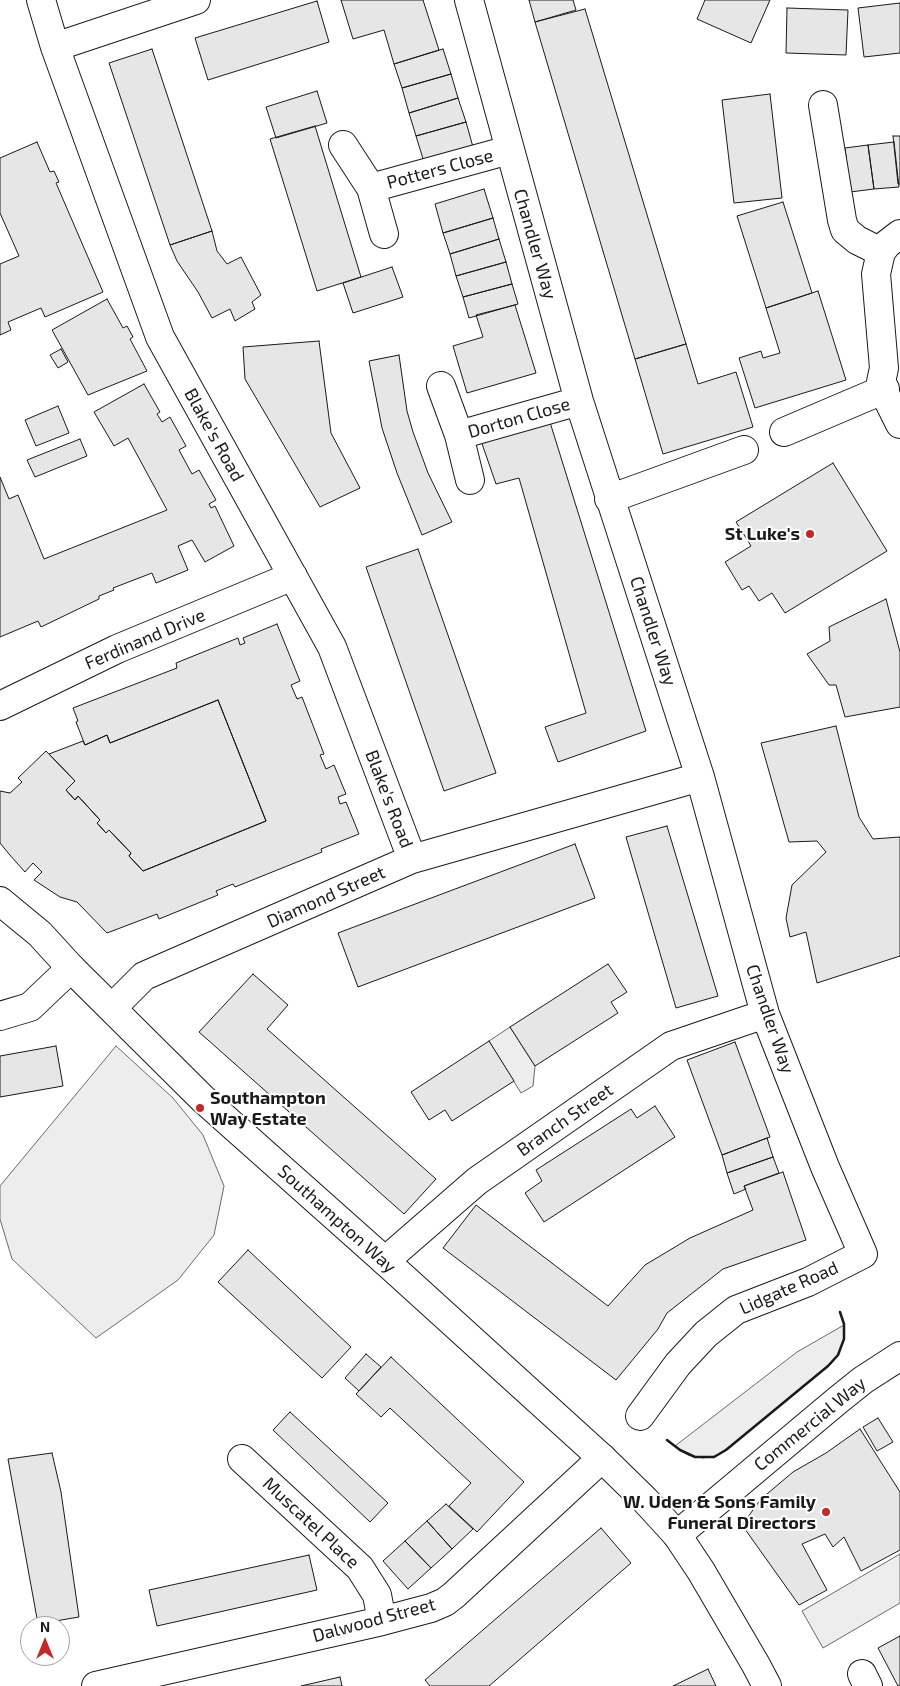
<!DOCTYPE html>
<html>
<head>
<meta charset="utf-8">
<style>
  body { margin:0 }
  #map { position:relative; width:900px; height:1686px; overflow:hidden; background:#fff; font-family:"Exo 2",sans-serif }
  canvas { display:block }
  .north { position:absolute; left:20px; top:1616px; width:50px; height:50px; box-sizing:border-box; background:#fff; border:1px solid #a3a3a3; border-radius:50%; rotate:0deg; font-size:14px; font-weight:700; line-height:20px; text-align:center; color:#1a1a1a }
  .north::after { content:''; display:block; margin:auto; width:18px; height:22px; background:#c62828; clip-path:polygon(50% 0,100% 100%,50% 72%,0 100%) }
</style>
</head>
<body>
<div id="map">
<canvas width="900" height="1686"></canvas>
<div class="north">N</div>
</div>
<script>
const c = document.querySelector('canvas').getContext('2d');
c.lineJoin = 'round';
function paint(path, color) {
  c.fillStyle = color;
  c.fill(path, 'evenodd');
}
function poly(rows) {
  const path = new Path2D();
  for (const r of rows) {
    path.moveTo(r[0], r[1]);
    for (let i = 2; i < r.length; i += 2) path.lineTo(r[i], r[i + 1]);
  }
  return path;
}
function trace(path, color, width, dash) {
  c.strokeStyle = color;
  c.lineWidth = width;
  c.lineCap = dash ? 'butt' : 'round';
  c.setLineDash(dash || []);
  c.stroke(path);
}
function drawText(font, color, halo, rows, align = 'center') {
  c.font = font + ' "Exo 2",sans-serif';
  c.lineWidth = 4;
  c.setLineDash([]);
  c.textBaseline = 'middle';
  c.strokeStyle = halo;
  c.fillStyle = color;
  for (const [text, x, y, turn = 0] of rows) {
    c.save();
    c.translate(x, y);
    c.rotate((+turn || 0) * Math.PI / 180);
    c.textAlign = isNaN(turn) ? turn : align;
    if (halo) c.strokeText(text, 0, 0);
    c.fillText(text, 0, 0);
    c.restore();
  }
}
const built = poly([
  [510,1027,535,1066,533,1086,521,1093,489,1041,510,1027],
  [116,1046,173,1098,203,1135,224,1186,214,1235,178,1280,96,1338,12,1259,0,1219,0,1186,116,1046],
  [844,1325,844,1339,838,1355,831,1364,736,1442,716,1456,703,1458,688,1455,675,1446,797,1352,844,1325],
  [900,1554,900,1603,823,1648,802,1611,900,1554]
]);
paint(built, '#ededed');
trace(built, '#6a6a6a', 1);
const building = poly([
  [341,0,423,0,439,50,394,64,384,30,353,39,341,0],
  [529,0,573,0,576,10,535,22,529,0],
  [705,0,770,0,751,43,697,19,705,0],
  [317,1,329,42,208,80,195,38,317,1],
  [900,3,900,53,864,57,858,8,900,3],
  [787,8,848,10,846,55,786,53,787,8],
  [585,9,686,344,635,359,535,22,585,9],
  [152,49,212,231,170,245,109,63,152,49],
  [443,49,451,74,402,88,394,64,443,49],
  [451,74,458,98,409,113,402,88,451,74],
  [317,91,327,123,276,138,266,107,317,91],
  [770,94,782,198,734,203,722,100,770,94],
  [458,98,466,122,416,136,409,113,458,98],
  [466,122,473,147,424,162,416,136,466,122],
  [315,126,361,277,317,291,270,139,315,126],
  [893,136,900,136,900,184,898,184,893,136],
  [37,142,50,172,54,171,59,182,56,183,103,292,45,317,41,308,8,322,11,330,0,335,0,264,19,256,0,213,0,158,37,142],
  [894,142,899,187,874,189,868,145,894,142],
  [868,145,874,189,850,192,845,148,868,145],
  [484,189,493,218,443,233,435,204,484,189],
  [783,202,812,293,766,308,737,216,783,202],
  [493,218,499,239,450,254,443,233,493,218],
  [212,231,217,251,227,264,241,257,261,295,252,302,255,309,235,321,230,309,212,318,198,292,177,261,170,245,212,231],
  [499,239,506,262,456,276,450,254,499,239],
  [506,262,512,284,463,297,456,276,506,262],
  [392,267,403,297,353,313,343,283,392,267],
  [512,284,518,304,469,318,463,297,512,284],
  [818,291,846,380,755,408,739,358,761,351,763,358,780,353,766,308,818,291],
  [107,299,123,328,127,326,133,337,130,339,147,371,88,395,52,330,107,299],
  [515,305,536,373,467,393,453,346,483,337,476,315,515,305],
  [319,341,331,433,360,488,320,507,245,379,243,347,319,341],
  [686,344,698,384,736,372,753,427,663,454,635,359,686,344],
  [61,349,68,362,58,368,50,355,61,349],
  [399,355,407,411,413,432,428,473,452,522,422,535,397,473,382,428,369,361,399,355],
  [144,384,160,412,157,414,162,422,170,417,186,446,179,450,192,474,199,470,216,500,209,504,211,508,215,506,234,546,205,562,192,540,178,546,188,570,156,583,152,573,113,588,114,590,99,596,99,599,41,627,38,621,0,637,0,477,9,499,18,495,44,559,167,510,128,438,114,446,94,412,144,384],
  [58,406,69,433,36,446,25,420,58,406],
  [549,419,646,731,558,762,545,727,586,713,519,478,496,484,480,438,549,419],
  [80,439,87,456,35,477,27,460,80,439],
  [833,463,887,551,785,613,772,593,759,601,749,586,742,590,725,562,751,546,736,522,833,463],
  [418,549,496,773,444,791,366,567,418,549],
  [886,599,900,652,900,707,845,717,836,685,829,685,807,654,830,641,829,627,886,599],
  [277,624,300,681,291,685,297,699,302,697,324,754,320,755,326,769,334,765,346,794,338,797,340,804,346,802,359,834,321,849,322,852,235,887,233,884,216,891,218,895,159,919,157,914,107,933,77,902,60,897,34,880,42,872,33,863,25,872,9,854,0,843,0,791,10,793,22,782,18,778,46,751,75,781,66,790,75,800,78,796,100,820,97,823,106,833,109,830,131,853,129,856,143,871,266,821,218,700,110,743,107,735,85,745,76,722,78,721,73,708,177,668,176,663,238,638,240,645,245,643,243,638,277,624],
  [218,700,266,821,143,871,129,856,131,853,109,830,106,833,97,823,100,820,78,796,75,800,66,790,75,781,49,754,83,741,85,745,107,735,110,743,218,700],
  [836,726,859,817,873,839,900,837,900,956,817,983,806,932,790,937,786,918,792,885,826,852,817,841,789,842,761,743,836,726],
  [667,826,718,996,676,1008,626,837,667,826],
  [575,844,595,898,358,987,338,933,575,844],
  [608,964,627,992,611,1002,618,1013,535,1066,510,1027,608,964],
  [253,974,288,1005,267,1029,436,1179,404,1214,199,1032,253,974],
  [489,1041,514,1081,452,1121,445,1110,429,1120,411,1092,489,1041],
  [735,1042,770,1137,722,1155,687,1060,735,1042],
  [56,1046,63,1086,0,1097,0,1056,56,1046],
  [655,1106,675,1137,544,1222,525,1193,542,1181,536,1170,631,1109,637,1118,655,1106],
  [767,1138,773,1157,727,1173,722,1155,767,1138],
  [773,1157,779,1173,744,1186,746,1189,734,1194,727,1173,773,1157],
  [783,1172,806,1240,723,1269,667,1313,658,1329,616,1380,443,1248,476,1205,608,1306,645,1265,690,1238,753,1210,744,1186,783,1172],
  [248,1250,351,1347,322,1378,218,1282,248,1250],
  [366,1354,381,1367,359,1391,345,1378,366,1354],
  [391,1357,524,1482,477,1532,449,1506,471,1483,390,1408,381,1417,356,1394,391,1357],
  [290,1412,388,1503,370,1522,273,1430,290,1412],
  [878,1418,893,1442,877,1451,863,1427,878,1418],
  [860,1429,900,1492,900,1550,861,1571,844,1537,833,1547,825,1534,802,1544,827,1590,799,1605,742,1525,761,1499,793,1472,826,1453,860,1429],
  [52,1453,61,1492,79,1617,38,1624,8,1459,52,1453],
  [446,1504,473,1529,452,1549,427,1521,446,1504],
  [427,1521,452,1549,431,1568,405,1541,427,1521],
  [601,1528,631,1563,489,1686,430,1686,425,1680,601,1528],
  [405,1541,431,1568,408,1589,383,1561,405,1541],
  [309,1555,317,1590,157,1626,149,1590,309,1555],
  [900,1636,900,1685,898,1686,878,1648,900,1636],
  [708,1669,716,1686,673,1686,708,1669],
  [340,1677,342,1686,301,1686,340,1677]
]);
paint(building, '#e6e6e6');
trace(building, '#1a1a1a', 1);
const minor = poly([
  [41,0,55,47,160,337,332,647,412,859],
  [469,0,579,401,700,777,765,1014,825,1167,863,1254,808,1282,736,1310,706,1334,678,1364,640,1416],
  [55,47,196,0],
  [823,105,842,220,845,230,857,240,881,252],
  [343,145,371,188,384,234],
  [371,188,509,150],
  [900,234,887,244,881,252,876,274,884,368,881,382,885,389,885,394,900,424],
  [441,386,459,435,470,480],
  [784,432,885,389],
  [459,435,579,401],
  [609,499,744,450],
  [0,706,117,649,293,576],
  [112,1008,144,976,412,859,700,777],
  [0,1016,30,1007,71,968],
  [385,1261,477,1181,671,1046,765,1014],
  [242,1459,360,1568,377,1595,382,1621],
  [862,1674,868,1686],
  [96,1686,382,1621,431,1608,445,1602,454,1595,602,1458]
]);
const tertiary = poly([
  [677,1535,838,1400,863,1380,900,1356]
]);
const secondary = poly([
  [0,901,40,934,71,968,203,1099,385,1261,602,1458,645,1500,677,1535,701,1571,756,1665,767,1686]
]);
trace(minor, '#1a1a1a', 30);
trace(tertiary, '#1a1a1a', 30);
trace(secondary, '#1a1a1a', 30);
trace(minor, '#fff', 28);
trace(tertiary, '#fff', 28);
trace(secondary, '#fff', 28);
trace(poly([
  [667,1440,680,1450,695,1457,714,1457,726,1450,828,1366,838,1355,844,1339,844,1324,840,1312]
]), '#1a1a1a', 2.5);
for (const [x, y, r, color] of [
  [810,534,5,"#c62828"],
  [200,1108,5,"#c62828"],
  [826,1512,5,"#c62828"]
]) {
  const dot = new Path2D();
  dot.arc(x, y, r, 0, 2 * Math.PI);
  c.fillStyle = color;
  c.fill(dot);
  trace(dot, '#fff', 2);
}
drawText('18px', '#1a1a1a', '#fff', [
  ["Potters Close",440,169,-15],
  ["Chandler Way",535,244,74],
  ["Dorton Close",519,418,-16],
  ["Blake's Road",214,435,61],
  ["Chandler Way",653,631,72],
  ["Ferdinand Drive",145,639,-23],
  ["Blake's Road",389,799,69],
  ["Diamond Street",326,897,-24],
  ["Chandler Way",770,1019,71],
  ["Branch Street",565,1120,-35],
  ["Southampton Way",337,1219,42],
  ["Lidgate Road",789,1288,-24],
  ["Commercial Way",810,1424,-39],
  ["Muscatel Place",311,1523,43],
  ["Dalwood Street",374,1620,-15]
]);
drawText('bold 18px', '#1a1a1a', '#fff', [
  ["St Luke's",800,534],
  ["Southampton",210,1098,"left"],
  ["Way Estate",210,1119,"left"],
  ["W. Uden & Sons Family",816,1502],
  ["Funeral Directors",816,1523]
], 'right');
</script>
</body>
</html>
